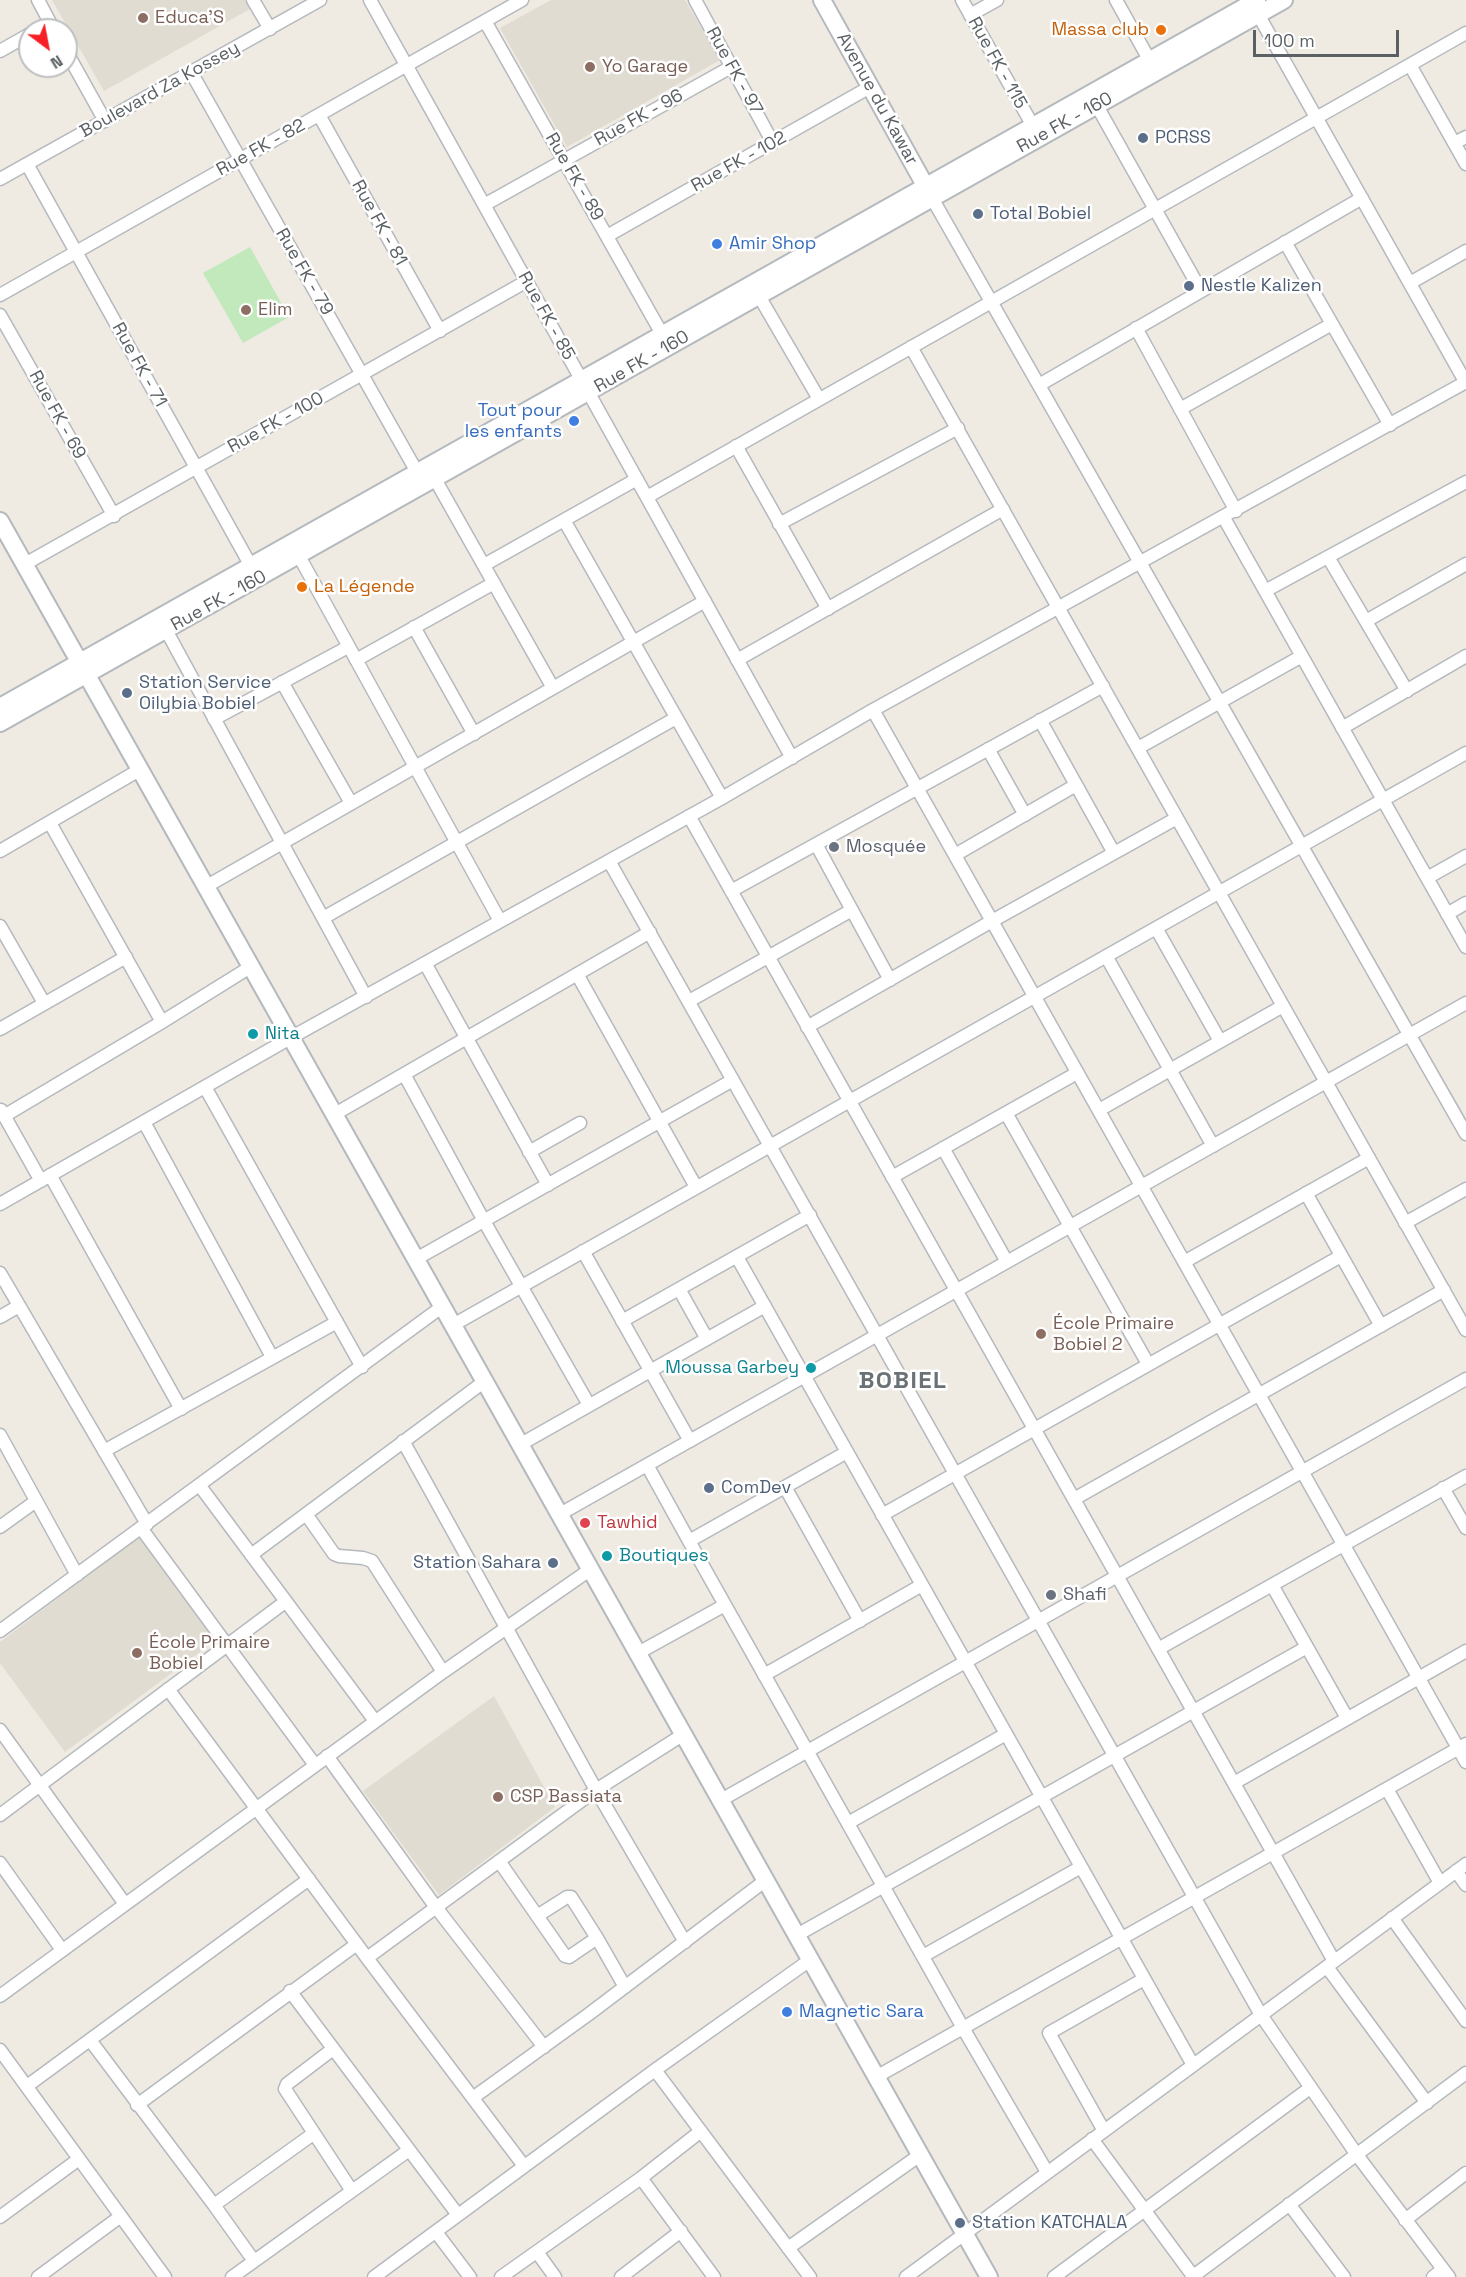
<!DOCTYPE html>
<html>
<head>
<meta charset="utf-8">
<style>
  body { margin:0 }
  #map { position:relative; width:1466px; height:2277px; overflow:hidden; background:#efeae2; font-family:"Space Grotesk",sans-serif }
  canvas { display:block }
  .north { position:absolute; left:18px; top:18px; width:60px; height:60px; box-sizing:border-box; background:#fff; border:2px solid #bdbfc1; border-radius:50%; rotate:148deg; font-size:16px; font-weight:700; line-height:24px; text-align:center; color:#5a6064 }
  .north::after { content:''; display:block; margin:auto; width:21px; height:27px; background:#f81e26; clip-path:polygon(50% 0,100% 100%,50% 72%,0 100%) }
  .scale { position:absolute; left:1253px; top:30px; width:146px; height:27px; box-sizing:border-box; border:3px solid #5a6064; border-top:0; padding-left:8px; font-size:18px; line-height:21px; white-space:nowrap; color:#5a6064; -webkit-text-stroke:4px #fff; paint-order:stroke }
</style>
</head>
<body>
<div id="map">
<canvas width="1466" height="2277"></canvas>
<div class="north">N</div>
<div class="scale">100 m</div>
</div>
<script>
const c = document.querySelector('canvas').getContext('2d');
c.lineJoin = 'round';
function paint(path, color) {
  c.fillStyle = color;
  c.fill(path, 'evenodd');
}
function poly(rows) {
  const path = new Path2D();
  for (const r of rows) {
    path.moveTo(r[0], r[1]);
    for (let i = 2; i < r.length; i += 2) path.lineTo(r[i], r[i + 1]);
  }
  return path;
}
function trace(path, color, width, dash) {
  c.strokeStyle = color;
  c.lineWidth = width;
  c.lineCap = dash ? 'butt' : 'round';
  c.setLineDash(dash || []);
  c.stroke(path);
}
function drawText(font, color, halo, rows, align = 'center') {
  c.font = font + ' "Space Grotesk",sans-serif';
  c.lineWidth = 5;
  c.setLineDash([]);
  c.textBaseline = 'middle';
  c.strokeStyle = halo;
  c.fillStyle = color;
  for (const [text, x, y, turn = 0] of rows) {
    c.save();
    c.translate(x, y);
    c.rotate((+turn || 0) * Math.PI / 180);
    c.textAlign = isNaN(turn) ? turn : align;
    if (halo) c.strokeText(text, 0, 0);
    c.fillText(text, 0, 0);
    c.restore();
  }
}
paint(poly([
  [52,0,245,0,250,9,104,91],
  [551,0,685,0,720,60,567,147,500,28],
  [140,1536,215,1641,65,1752,0,1663,0,1642],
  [494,1696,555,1807,439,1895,363,1791]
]), '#e1dcd2');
paint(poly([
  [250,247,289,317,243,343,203,273]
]), '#c1e9bc');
const street = poly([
  [38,0,54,30],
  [253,0,270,29],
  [370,0,792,758],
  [695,0,773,143],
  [962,0,1033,126],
  [1116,0,1150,61],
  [1255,9,1466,383],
  [970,15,997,0],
  [485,21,662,334],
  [38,30,50,23],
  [0,51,30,34],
  [66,51,105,121],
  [1410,65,1466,164],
  [191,72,417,472],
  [1097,106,1201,291],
  [319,115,440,331],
  [1454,143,1466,137],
  [27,164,251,566],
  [0,179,320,0],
  [932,198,1466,1134],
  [484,205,731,67],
  [607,236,870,87],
  [1285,242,1390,425],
  [1410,283,1466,251],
  [0,295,522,0],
  [759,296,819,399],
  [0,315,114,516],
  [1136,328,1236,511],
  [911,347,1466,1330],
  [1039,385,1362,198],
  [1180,409,1332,324],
  [736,446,828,609],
  [431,472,553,688],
  [647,497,1466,33],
  [1224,518,1466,947],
  [564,520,722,798],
  [779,524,958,428],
  [299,556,500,921],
  [1328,557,1407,691],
  [25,564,527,281],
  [484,565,637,479],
  [1265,591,1466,482],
  [1366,621,1466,564],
  [414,627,474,734],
  [166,630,366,997],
  [356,660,494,583],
  [737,660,1003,509],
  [282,682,351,803],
  [873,710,1466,1762],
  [214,719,348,647],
  [1040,720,1114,853],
  [1342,728,1466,656],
  [1138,748,1302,656],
  [988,749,1025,815],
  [689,816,1334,1961],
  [50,823,162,1022],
  [816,844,890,980],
  [0,851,141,769],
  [955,855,1076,785],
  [609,861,1261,2015,1357,2155,1449,2277],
  [1427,878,1466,856],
  [207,886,705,601],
  [731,891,1103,686],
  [1447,914,1466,903],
  [323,918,676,718],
  [0,926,44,1003],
  [1156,928,1220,1041],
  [1106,956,1213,1146],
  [425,963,548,1185],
  [577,974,696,1187],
  [689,1001,852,910],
  [807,1027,992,921,1177,818],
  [0,1029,126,957],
  [404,1074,484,1221,589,1405],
  [205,1087,362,1367],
  [1,1110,41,1181],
  [1099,1110,1283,1006],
  [1006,1113,1148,1364],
  [335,1114,650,932],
  [4,1116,162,1022,252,966],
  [144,1122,272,1357],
  [943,1148,1007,1262],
  [529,1152,580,1123],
  [50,1175,181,1409],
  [892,1177,1077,1073],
  [1306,1193,1381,1326],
  [0,1204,292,1037,722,798,873,710,1466,382],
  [1405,1223,1466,1189],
  [583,1251,690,1441],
  [737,1257,1193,2065],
  [416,1259,733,1080],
  [1184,1262,1369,1158],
  [0,1273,147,1524],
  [679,1289,707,1339],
  [0,1317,19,1306],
  [622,1321,810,1215],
  [453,1325,1466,753],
  [0,1435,77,1575],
  [403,1441,596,1790,685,1942],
  [521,1444,765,1306],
  [104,1451,337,1322],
  [847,1452,689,1541,963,2028,1047,2172],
  [647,1465,689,1541],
  [200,1486,375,1721],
  [785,1487,860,1621],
  [1443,1488,1466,1528],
  [1074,1499,1444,1290],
  [306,1514,334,1554,339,1556,363,1558,372,1561,443,1672],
  [560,1514,1466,1003],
  [882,1515,1341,1256],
  [0,1527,36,1501],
  [141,1528,315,1765],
  [251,1555,485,1381],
  [1272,1585,1347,1718],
  [0,1631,443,1306],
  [1158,1649,1466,1476],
  [638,1653,725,1605],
  [764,1675,922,1585],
  [168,1689,367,1958,524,2166],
  [0,1730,125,1904],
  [327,1756,435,1906,544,2047],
  [1234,1783,1466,1651],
  [1387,1789,1440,1883],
  [721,1800,1466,1379],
  [0,1815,285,1602],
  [848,1823,1006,1734],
  [499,1861,565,1956,569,1957,597,1938,625,1987],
  [0,1863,62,1950],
  [1456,1871,1466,1885],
  [537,1916,567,1897,571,1897,597,1938],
  [1392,1918,1466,2021],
  [797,1935,1307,1647],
  [923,1956,1081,1867],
  [367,1958,596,1790,684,1734],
  [1327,1967,1427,2103],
  [290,1991,458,2215],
  [0,1996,443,1672,591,1569],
  [90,2040,214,2205,254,2261],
  [333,2049,287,2084,285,2089,352,2191],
  [0,2050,165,2277],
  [655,2070,810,2277],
  [876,2077,1466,1744],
  [27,2086,309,1879],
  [474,2097,589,2014,766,1880],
  [137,2105,357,1944],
  [1104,2131,1049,2033,1144,1979],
  [1092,2139,1193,2276],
  [641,2178,714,2277],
  [1289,2204,1344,2277],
  [214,2205,313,2134],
  [0,2217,79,2159],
  [1405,2220,1466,2173],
  [436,2232,470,2277],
  [788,2248,920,2155],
  [537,2252,555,2277],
  [38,2277,121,2216],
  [232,2277,409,2150],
  [374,2277,655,2070,810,1960],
  [501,2277,641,2178,701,2131],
  [621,2277,681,2231],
  [906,2277,1466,1864],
  [1054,2277,1310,2088],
  [1192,2277,1466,2073],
  [1433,2277,1443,2269]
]);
const secondary = poly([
  [822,0,931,196],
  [0,521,989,2277],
  [0,707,1257,0],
  [0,723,1284,0]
]);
trace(street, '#b5b9be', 15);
trace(secondary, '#b4b9be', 20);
trace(street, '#fff', 12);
trace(secondary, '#fff', 16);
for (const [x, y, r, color] of [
  [143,18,6,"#8d6e63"],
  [1161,30,6,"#e8710a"],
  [590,67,6,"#8d6e63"],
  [1143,138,6,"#5c6f8a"],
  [978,214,6,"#5c6f8a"],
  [717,244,6,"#3f7fe0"],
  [1189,286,6,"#5c6f8a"],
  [246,310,6,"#8d6e63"],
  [574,421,6,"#3f7fe0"],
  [302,587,6,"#e8710a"],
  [127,693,6,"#5c6f8a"],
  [834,847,6,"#6b7280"],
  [253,1034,6,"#0f9aa8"],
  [1041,1334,6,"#8d6e63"],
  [811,1368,6,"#0f9aa8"],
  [709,1488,6,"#5c6f8a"],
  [585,1523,6,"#e0444e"],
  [607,1556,6,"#0f9aa8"],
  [553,1563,6,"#5c6f8a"],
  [1051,1595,6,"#6b7280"],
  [137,1653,6,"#8d6e63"],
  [498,1797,6,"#8d6e63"],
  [787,2012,6,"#3f7fe0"],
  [960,2223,6,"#5c6f8a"]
]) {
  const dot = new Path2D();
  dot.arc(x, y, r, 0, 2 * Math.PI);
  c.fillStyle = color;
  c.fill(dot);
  trace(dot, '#fff', 2);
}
drawText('18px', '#785e54', '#fff', [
  ["Educa'S",155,18],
  ["Yo Garage",602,67],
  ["Elim",258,310],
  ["École Primaire",1053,1324],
  ["Bobiel 2",1053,1345],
  ["École Primaire",149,1643],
  ["Bobiel",149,1664],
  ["CSP Bassiata",510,1797]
], 'left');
drawText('18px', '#c56008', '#fff', [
  ["Massa club",1149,30],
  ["La Légende",314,587,"left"]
], 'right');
drawText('18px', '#5a6064', '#fff', [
  ["Rue FK - 115",997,63,61],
  ["Rue FK - 97",734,71,61],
  ["Boulevard Za Kossey",160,90,-29],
  ["Avenue du Kawar",877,99,61],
  ["Rue FK - 96",639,118,-29],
  ["Rue FK - 160",1065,123,-29],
  ["Rue FK - 82",261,148,-29],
  ["Rue FK - 102",739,162,-29],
  ["Rue FK - 89",574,177,60],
  ["Rue FK - 81",379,223,61],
  ["Rue FK - 79",304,272,60],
  ["Rue FK - 85",546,316,61],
  ["Rue FK - 160",642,362,-30],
  ["Rue FK - 71",139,365,61],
  ["Rue FK - 69",57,415,61],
  ["Rue FK - 100",276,423,-29],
  ["Rue FK - 160",219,601,-29]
]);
drawText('18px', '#4e5e75', '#fff', [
  ["PCRSS",1155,138],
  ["Total Bobiel",990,214],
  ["Nestle Kalizen",1201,286],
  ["Station Service",139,683],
  ["Oilybia Bobiel",139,704],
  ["ComDev",721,1488],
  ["Station Sahara",541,1563,"right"],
  ["Station KATCHALA",972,2223]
], 'left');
drawText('18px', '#366cbe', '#fff', [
  ["Amir Shop",729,244],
  ["Tout pour",562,411,"right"],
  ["les enfants",562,432,"right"],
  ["Magnetic Sara",799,2012]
], 'left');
drawText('18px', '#5b616d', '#fff', [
  ["Mosquée",846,847],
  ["Shafi",1063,1595]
], 'left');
drawText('18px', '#0d838f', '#fff', [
  ["Nita",265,1034],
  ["Moussa Garbey",799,1368,"right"],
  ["Boutiques",619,1556]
], 'left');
drawText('18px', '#be3a42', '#fff', [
  ["Tawhid",597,1523]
], 'left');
c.letterSpacing = '1.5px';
drawText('bold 24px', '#6b7276', '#fff', [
  ["BOBIEL",903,1381]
]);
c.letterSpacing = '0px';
</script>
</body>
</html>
